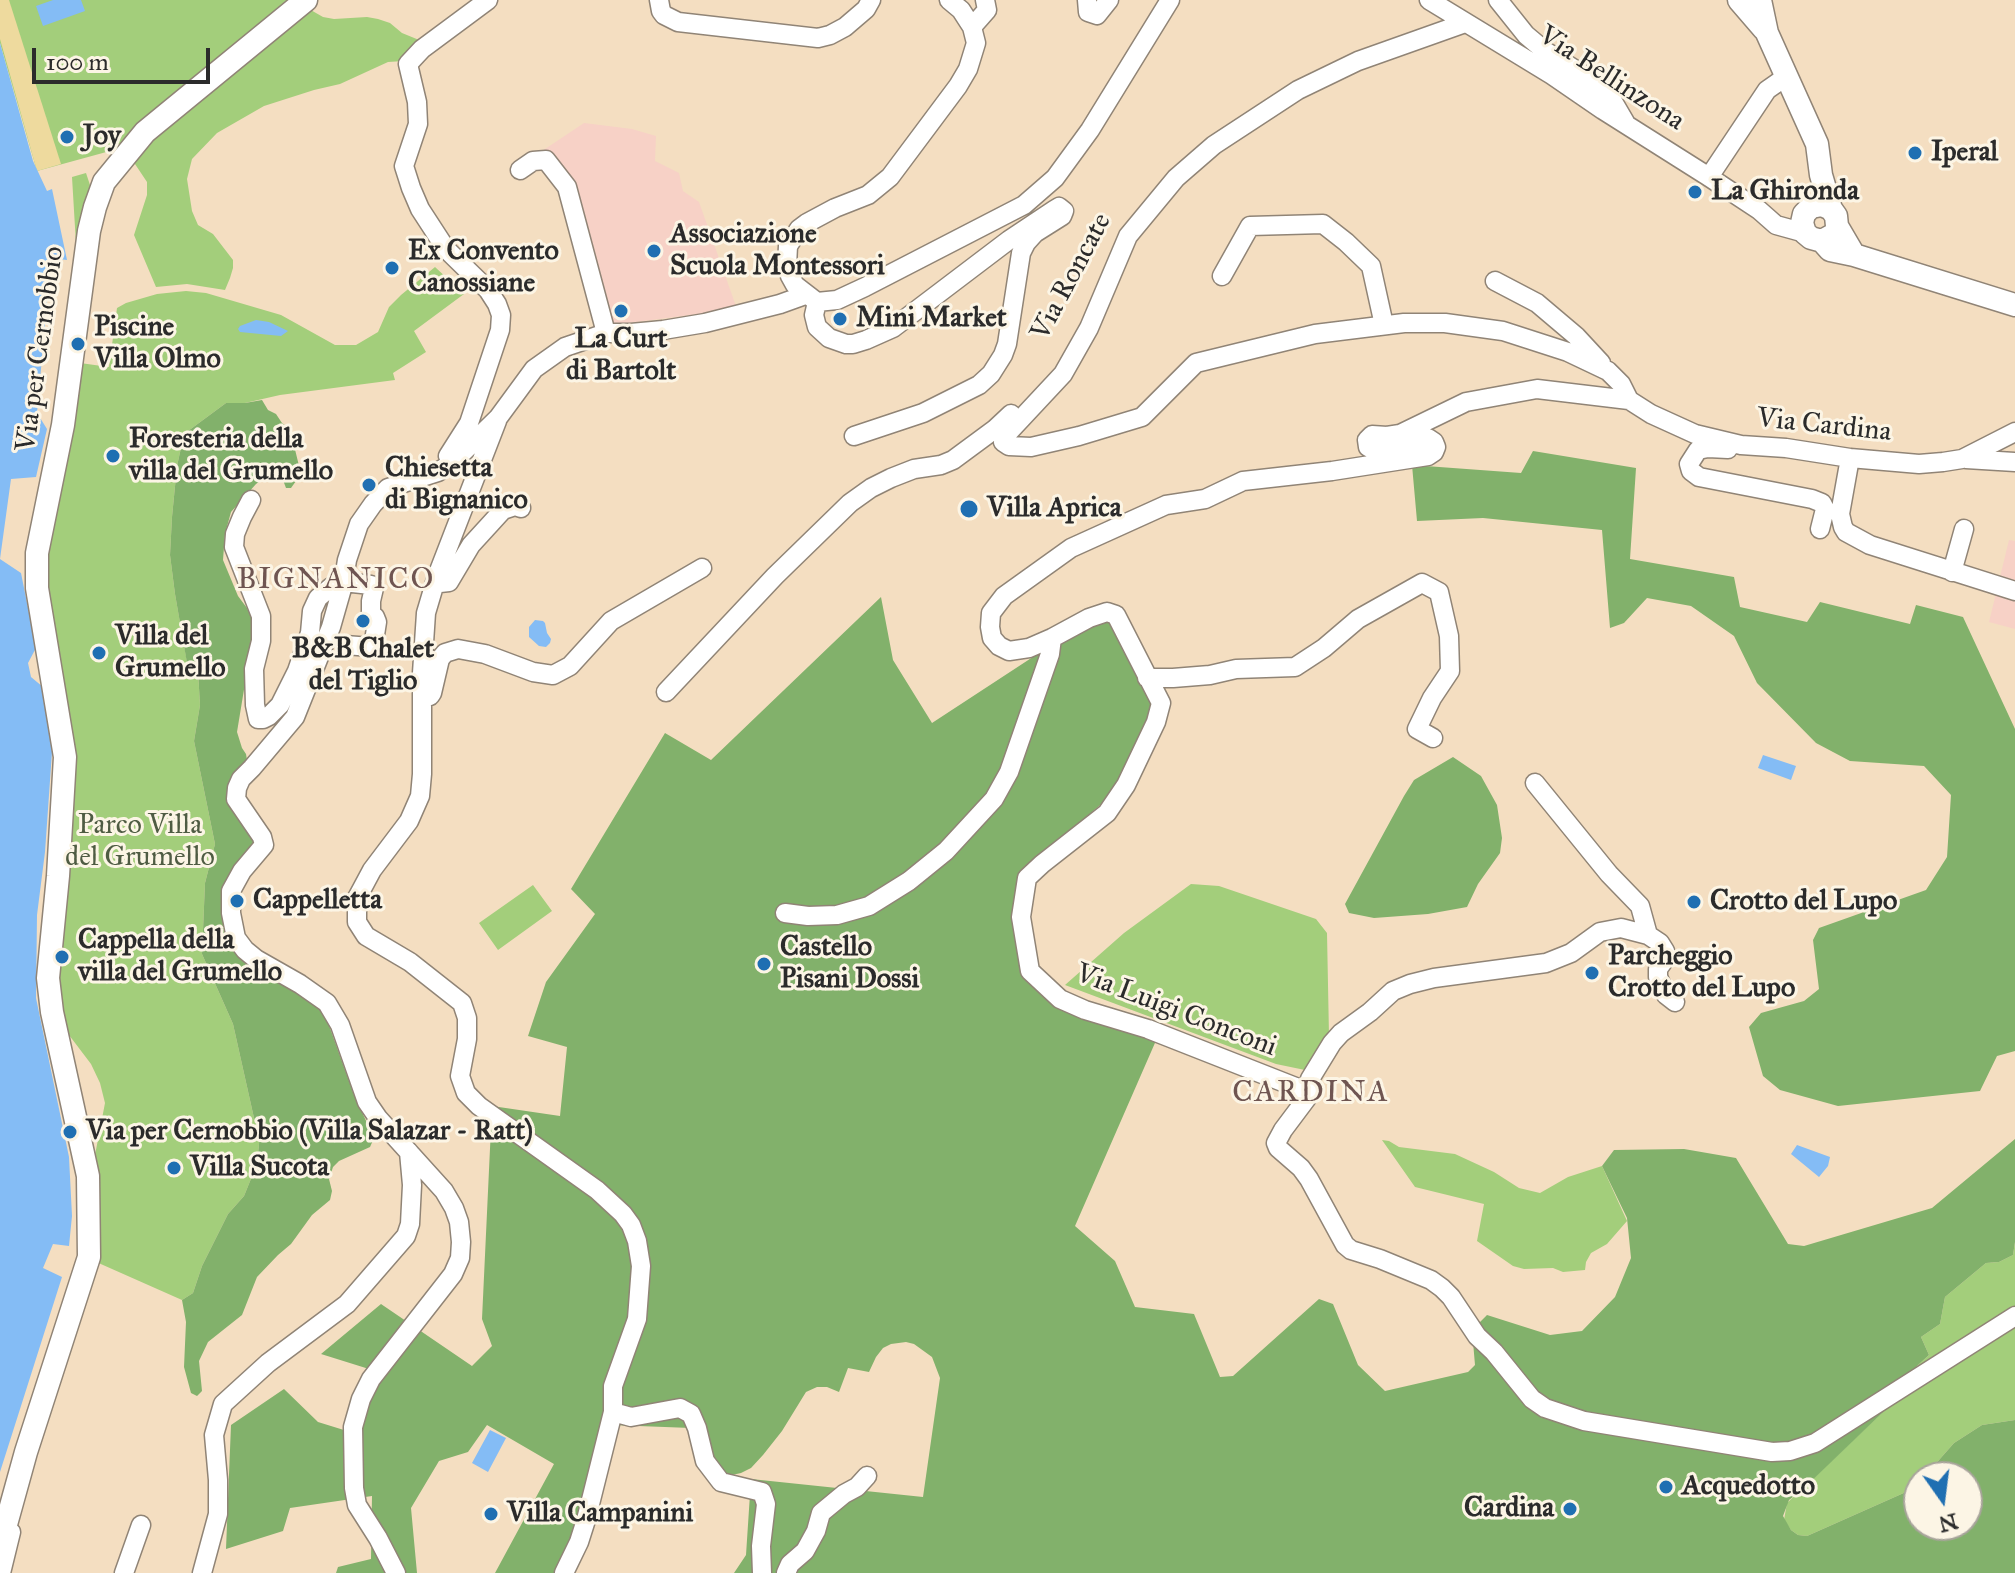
<!DOCTYPE html>
<html>
<head>
<meta charset="utf-8">
<style>
  body { margin:0 }
  #map { position:relative; width:2015px; height:1573px; overflow:hidden; background:#f4dec1; font-family:"IM FELL Great Primer",serif }
  canvas { display:block }
  .north { position:absolute; left:1903px; top:1461px; width:80px; height:80px; box-sizing:border-box; background:#fcf5e5; border:2px solid #a8a49b; border-radius:50%; rotate:166deg; font-size:22px; font-weight:700; line-height:32px; text-align:center; color:#2b2b2b }
  .north::after { content:''; display:block; margin:auto; width:28px; height:36px; background:#1f6fb2; clip-path:polygon(50% 0,100% 100%,50% 72%,0 100%) }
  .scale { position:absolute; left:32px; top:48px; width:178px; height:36px; box-sizing:border-box; border:4px solid #2b2b2b; border-top:0; padding-left:10px; font-size:24px; line-height:28px; white-space:nowrap; color:#2b2b2b; -webkit-text-stroke:6px #fcf5e5; paint-order:stroke }
</style>
</head>
<body>
<div id="map">
<canvas width="2015" height="1573"></canvas>
<div class="north">N</div>
<div class="scale">100 m</div>
</div>
<script>
const c = document.querySelector('canvas').getContext('2d');
c.lineJoin = 'round';
function paint(path, color) {
  c.fillStyle = color;
  c.fill(path, 'evenodd');
}
function poly(rows) {
  const path = new Path2D();
  for (const r of rows) {
    path.moveTo(r[0], r[1]);
    for (let i = 2; i < r.length; i += 2) path.lineTo(r[i], r[i + 1]);
  }
  return path;
}
function trace(path, color, width, dash) {
  c.strokeStyle = color;
  c.lineWidth = width;
  c.lineCap = dash ? 'butt' : 'round';
  c.setLineDash(dash || []);
  c.stroke(path);
}
function drawText(font, color, halo, rows, align = 'center') {
  c.font = font + ' "IM FELL Great Primer",serif';
  c.lineWidth = 6;
  c.setLineDash([]);
  c.textBaseline = 'middle';
  c.strokeStyle = halo;
  c.fillStyle = color;
  for (const [text, x, y, turn = 0] of rows) {
    c.save();
    c.translate(x, y);
    c.rotate((+turn || 0) * Math.PI / 180);
    c.textAlign = isNaN(turn) ? turn : align;
    if (halo) c.strokeText(text, 0, 0);
    c.fillText(text, 0, 0);
    c.restore();
  }
}
paint(poly([
  [584,123,632,129,656,136,655,161,679,173,683,191,699,202,737,309,636,322,612,327,574,184,539,153],
  [2009,540,2015,541,2015,629,1989,622]
]), '#f7d1c6');
paint(poly([
  [0,0,287,0,144,120,127,138,110,151,37,171,0,43],
  [309,9,323,17,334,19,367,17,378,19,390,23,402,33,424,42,404,61,388,62,340,84,314,90,264,106,217,133,192,159,187,179,192,211,198,225,213,234,233,260,233,268,230,278,225,290,187,284,156,287,134,235,147,195,147,182,129,155],
  [86,173,90,185,79,224,76,244,72,177],
  [435,267,464,294,414,331,426,352,393,373,395,380,280,395,245,403,226,403,184,434,177,466,172,517,170,555,175,594,187,662,198,671,200,705,194,741,215,844,205,883,202,954,233,1024,254,1118,260,1134,257,1164,244,1196,228,1214,202,1266,193,1293,182,1300,94,1261,95,1155,105,1103,100,1083,91,1064,69,1035,58,1009,54,980,66,876,45,604,44,555,80,363,109,367,117,308,126,303,157,294,186,291,206,293,281,315,335,345,356,345,378,332,389,307,401,295],
  [1191,884,1219,886,1316,919,1327,933,1329,1036,1305,1070,1276,1064,1065,985,1124,933],
  [533,885,552,911,498,950,479,923],
  [1382,1140,1389,1141,1399,1147,1455,1154,1494,1172,1519,1188,1540,1193,1568,1177,1602,1166,1627,1221,1607,1244,1591,1253,1586,1262,1585,1270,1563,1272,1553,1268,1524,1269,1513,1266,1477,1241,1484,1204,1415,1187],
  [2015,1242,2015,1420,1982,1425,1954,1443,1924,1477,1919,1477,1919,1483,1915,1488,1807,1536,1798,1535,1791,1530,1784,1520,1787,1503,1903,1393,1917,1366,1929,1355,1921,1337,1940,1324,1945,1297,1986,1263,1999,1262,2013,1255]
]), '#a3ce7b');
paint(poly([
  [262,400,268,410,276,414,282,423,290,429,301,474,291,488,286,488,283,480,278,475,264,478,256,484,231,512,225,534,223,560,238,596,247,608,251,617,253,635,237,732,242,748,246,754,247,760,239,770,255,845,234,870,231,938,322,1009,330,1028,354,1095,374,1138,370,1147,339,1161,333,1167,329,1179,332,1191,330,1200,312,1215,291,1244,278,1255,257,1277,242,1315,208,1342,199,1361,202,1391,197,1396,191,1393,184,1367,186,1322,182,1300,193,1293,202,1266,228,1214,244,1196,257,1164,260,1134,254,1118,233,1024,202,954,205,883,215,844,194,741,200,705,198,671,187,663,175,594,170,555,172,517,177,466,184,434,226,403,245,403],
  [1533,451,1636,468,1630,559,1734,577,1740,607,1807,622,1820,602,1910,624,1916,605,1963,617,2015,729,2015,1051,1997,1056,1980,1091,1838,1106,1780,1090,1763,1076,1749,1027,1761,1013,1804,1001,1819,989,1813,940,1819,928,1926,890,1947,857,1951,795,1924,766,1850,761,1816,743,1757,683,1734,636,1691,606,1647,598,1624,623,1610,628,1602,530,1483,518,1417,521,1412,465,1521,473],
  [881,597,893,660,932,723,1094,617,1116,623,1155,710,1121,787,1027,868,1028,930,1042,987,1158,1036,1075,1226,1115,1261,1135,1307,1194,1314,1220,1377,1233,1376,1319,1299,1333,1304,1358,1365,1385,1391,1468,1372,1475,1365,1472,1330,1487,1315,1550,1335,1582,1331,1615,1297,1631,1258,1627,1218,1602,1166,1614,1150,1684,1149,1736,1158,1788,1244,1804,1246,1932,1208,2015,1139,2015,1242,2013,1255,1999,1262,1986,1263,1945,1297,1940,1324,1921,1337,1929,1355,1917,1366,1903,1393,1803,1489,1789,1500,1783,1516,1791,1530,1798,1535,1807,1536,1915,1488,1919,1483,1919,1525,1967,1525,1967,1477,1924,1477,1954,1443,1982,1425,2015,1420,2015,1573,734,1573,746,1555,751,1479,923,1497,940,1378,932,1357,914,1344,906,1342,891,1344,883,1348,876,1357,869,1372,848,1368,839,1392,827,1387,817,1387,806,1392,782,1431,763,1455,751,1468,741,1473,732,1475,723,1472,691,1428,612,1425,570,1573,495,1573,554,1464,487,1425,468,1452,439,1461,411,1508,417,1573,336,1573,338,1567,371,1559,372,1496,290,1508,283,1531,226,1549,231,1425,284,1389,318,1422,360,1435,369,1369,321,1354,381,1304,472,1366,492,1346,482,1319,492,1106,560,1116,567,1047,528,1036,546,982,595,914,571,889,665,733,711,760],
  [1453,757,1481,776,1497,805,1502,838,1500,853,1478,884,1467,907,1428,914,1374,918,1349,913,1345,904,1404,796,1414,780]
]), '#82b16b');
paint(poly([
  [0,0,9,0,61,164,37,171,0,39]
]), '#eeda9e');
paint(poly([
  [53,0,81,0,85,11,43,26,36,6],
  [0,43,33,161,47,191,52,189,67,260,51,258,37,413,47,429,36,477,11,479,0,559,21,573,36,648,28,663,31,677,43,687,52,752,45,852,37,915,36,998,69,1157,72,1216,69,1246,53,1244,43,1268,62,1277,0,1472],
  [256,320,269,322,288,331,281,336,240,332,238,329,240,326],
  [535,620,543,621,545,623,547,633,551,639,550,643,546,647,539,646,529,637,529,627],
  [1763,755,1796,766,1791,780,1758,768],
  [1797,1145,1830,1157,1828,1166,1819,1177,1791,1154],
  [490,1430,506,1438,488,1472,472,1463]
]), '#84bcf5');
const minor = poly([
  [659,0,661,11,664,15,678,22,818,38,830,35,845,27,866,9,871,0],
  [949,0,961,10,972,27,976,43,968,69,958,86,890,177,868,195,835,208,807,223,799,229,788,246,787,266,790,276,795,285,817,302,837,300,865,287,1024,205,1055,178,1090,130,1170,0],
  [1087,0,1088,12,1097,15,1109,0],
  [1429,0,1552,75,1603,110,1709,177,1759,210,1776,225,1805,233],
  [1498,0,1526,35,1545,51,1587,77,1611,98,1625,122],
  [1465,23,1358,61,1298,90,1214,145,1176,178,1128,236,1089,328,1063,374,1006,435,1003,442,1009,446,1031,447,1079,436,1142,417,1196,363,1315,334,1404,323,1445,323,1503,331,1568,352,1608,371,1621,384,1629,400],
  [972,27,987,10,985,0],
  [520,170,533,161,546,160,567,187,606,333],
  [1709,177,1767,90,1787,76],
  [1222,276,1250,226,1323,224,1346,242,1371,266,1384,325],
  [1495,281,1537,303,1576,336,1601,363],
  [817,302,814,315,817,327,829,338,846,344,853,344,866,340,893,328,1009,240,1054,210,1059,207,1064,211,1062,216,1035,233,1026,243,1021,253,1007,344,1003,355,991,374,979,385,923,413,854,436],
  [497,421,437,576,426,613,422,673,422,774,420,796,409,821,372,870,357,898,357,922,366,936,410,962,462,1003,467,1018,467,1039,460,1076,466,1093,479,1106,597,1190,623,1214,631,1225,637,1241,641,1266,637,1319,613,1386,613,1412,586,1520,579,1542,564,1573],
  [1728,449,1708,448,1698,450,1689,464,1691,471,1699,477,1812,499,1822,503,1825,509,1820,529],
  [448,456,469,423,500,330,501,315,497,304,488,290,446,249,420,209,411,188,404,166,418,124,417,102,408,64,422,49,488,0],
  [1850,458,1840,514,1843,527,1846,532,1870,545,2015,591],
  [1966,459,2015,462],
  [251,500,242,517,235,534,234,547,261,616,261,641,254,669,255,705,258,719,263,719,269,716,280,705,297,671,310,633,312,611,318,598,331,587,343,585],
  [1952,572,1964,529],
  [437,576,440,583,449,582,471,545,503,510,515,506,521,508],
  [343,582,371,585,374,588,371,601,371,616,375,617,377,622,374,641,371,647,345,645],
  [1147,678,1173,678,1210,675,1236,669,1295,667,1324,648,1358,619,1422,583,1439,592,1449,636,1450,671,1432,698,1417,729,1433,738],
  [666,692,775,576,850,503,871,488,891,478,914,469,941,465,953,460,995,429,1011,414],
  [426,697,430,696,432,693,440,659,445,653,458,649,485,654,533,672,553,675,570,666,611,621,702,568],
  [1535,783,1609,874,1640,906,1648,935],
  [785,913,808,916,837,915,869,906,909,881,946,851,994,799,1009,772,1050,654,1052,638],
  [1675,1002,1666,995,1658,977,1658,969,1663,962,1665,951,1660,943,1648,935,1621,928,1600,932,1571,953,1546,963,1434,978,1410,984,1393,991,1370,1012,1341,1033,1332,1043,1310,1079,1309,1087,1298,1088,1148,1029,1085,1010,1060,999,1030,971,1021,917,1027,878,1042,864,1107,813,1126,785,1156,722,1161,703,1116,615,1107,612,1089,618,1052,638,1029,648,1009,651,999,646,992,638,990,627,991,613,1004,596,1071,548,1166,505,1205,499,1243,481,1332,471,1428,456,1434,452,1436,447,1434,442,1428,438,1375,451,1368,447,1367,440,1372,435,1387,436,1400,434,1466,402,1537,389,1629,400,1651,414,1695,434,1741,445,1786,448,1850,458,1919,464,1943,462,1962,459,2015,432],
  [1309,1087,1307,1098,1283,1130,1276,1143,1278,1148,1301,1168,1309,1179,1345,1245,1351,1250,1380,1259,1431,1280,1442,1288,1451,1297,1477,1336,1494,1352,1532,1399,1545,1408,1584,1421,1772,1452,1790,1451,1815,1443,2015,1316],
  [613,1412,631,1417,680,1408,691,1414,697,1428,705,1461,721,1482,762,1492,766,1504,761,1546,762,1573],
  [1,1573,11,1532],
  [124,1573,141,1525],
  [202,1573,218,1514,218,1480,214,1435,223,1404,268,1363,347,1304,406,1236,410,1224,412,1185,409,1152],
  [396,1573,378,1538,357,1505,354,1488,353,1427,361,1399,371,1379,453,1274,460,1258,461,1242,459,1222,454,1208,444,1191,378,1118,367,1102,340,1025,327,1003,300,984,256,959,245,950,236,938,231,913,231,891,242,871,264,845,262,837,236,799,237,788,241,779,252,768,295,717,331,627,343,585,347,560,359,524,373,504,388,488,438,472,453,462,498,418,534,369,565,347,606,333,631,333,663,330,705,323,780,304,805,295],
  [786,1573,790,1564,805,1551,816,1531,821,1513,844,1494,857,1487,867,1476]
]);
const major = poly([
  [1739,0,1764,29],
  [1760,0,1767,33,1817,144,1821,175,1831,209,1836,216,1837,226,1854,255],
  [1831,209,1822,205,1811,207,1804,214,1802,223,1805,233,1811,238,1822,241,1833,235],
  [1822,241,1830,250,1854,255,2015,305],
  [0,1546,26,1452,89,1257,88,1176,52,1012,48,978,58,876,65,757,37,588,37,553,63,425,89,231,95,207,104,182,145,132,306,0]
]);
trace(minor, '#908476', 21);
trace(major, '#908476', 25);
trace(minor, '#fff', 18);
trace(major, '#fff', 22);
for (const [x, y, r, color] of [
  [67,137,8,"#1f6fb2"],
  [1915,153,8,"#1f6fb2"],
  [1695,192,8,"#1f6fb2"],
  [654,251,8,"#1f6fb2"],
  [392,268,8,"#1f6fb2"],
  [621,311,8,"#1f6fb2"],
  [840,319,8,"#1f6fb2"],
  [78,344,8,"#1f6fb2"],
  [113,456,8,"#1f6fb2"],
  [369,485,8,"#1f6fb2"],
  [969,509,10,"#1f6fb2"],
  [363,621,8,"#1f6fb2"],
  [99,653,8,"#1f6fb2"],
  [237,901,8,"#1f6fb2"],
  [1694,902,8,"#1f6fb2"],
  [62,957,8,"#1f6fb2"],
  [764,964,8,"#1f6fb2"],
  [1592,973,8,"#1f6fb2"],
  [70,1132,8,"#1f6fb2"],
  [174,1168,8,"#1f6fb2"],
  [1666,1487,8,"#1f6fb2"],
  [1570,1509,8,"#1f6fb2"],
  [491,1514,8,"#1f6fb2"]
]) {
  const dot = new Path2D();
  dot.arc(x, y, r, 0, 2 * Math.PI);
  c.fillStyle = color;
  c.fill(dot);
  trace(dot, '#fcf5e5', 3);
}
drawText('28px', '#2b2b2b', '#fcf5e5', [
  ["Via Bellinzona",1611,79,33],
  ["Via Roncate",1072,277,-62],
  ["Via per Cernobbio",41,349,-82],
  ["Via Cardina",1824,426,6],
  ["Via Luigi Conconi",1176,1011,21]
]);
drawText('bold 28px', '#2b2b2b', '#fcf5e5', [
  ["Joy",83,137],
  ["Iperal",1931,153],
  ["La Ghironda",1711,192],
  ["Associazione",670,235],
  ["Scuola Montessori",670,267],
  ["Ex Convento",408,252],
  ["Canossiane",408,284],
  ["Mini Market",856,319],
  ["Piscine",94,328],
  ["Villa Olmo",94,360],
  ["La Curt",621,340,"center"],
  ["di Bartolt",621,372,"center"],
  ["Foresteria della",129,440],
  ["villa del Grumello",129,472],
  ["Chiesetta",385,469],
  ["di Bignanico",385,501],
  ["Villa Aprica",987,509],
  ["Villa del",115,637],
  ["Grumello",115,669],
  ["B&B Chalet",363,650,"center"],
  ["del Tiglio",363,682,"center"],
  ["Cappelletta",253,901],
  ["Crotto del Lupo",1710,902],
  ["Cappella della",78,941],
  ["villa del Grumello",78,973],
  ["Castello",780,948],
  ["Pisani Dossi",780,980],
  ["Parcheggio",1608,957],
  ["Crotto del Lupo",1608,989],
  ["Via per Cernobbio (Villa Salazar - Ratt)",86,1132],
  ["Villa Sucota",190,1168],
  ["Acquedotto",1682,1487],
  ["Cardina",1554,1509,"right"],
  ["Villa Campanini",507,1514]
], 'left');
drawText('28px', '#4f5c43', '#fcf5e5', [
  ["Parco Villa",140,826],
  ["del Grumello",140,858]
]);
c.letterSpacing = '2px';
drawText('30px', '#6f5551', '#fcf5e5', [
  ["BIGNANICO",336,581],
  ["CARDINA",1311,1094]
]);
c.letterSpacing = '0px';
</script>
</body>
</html>
